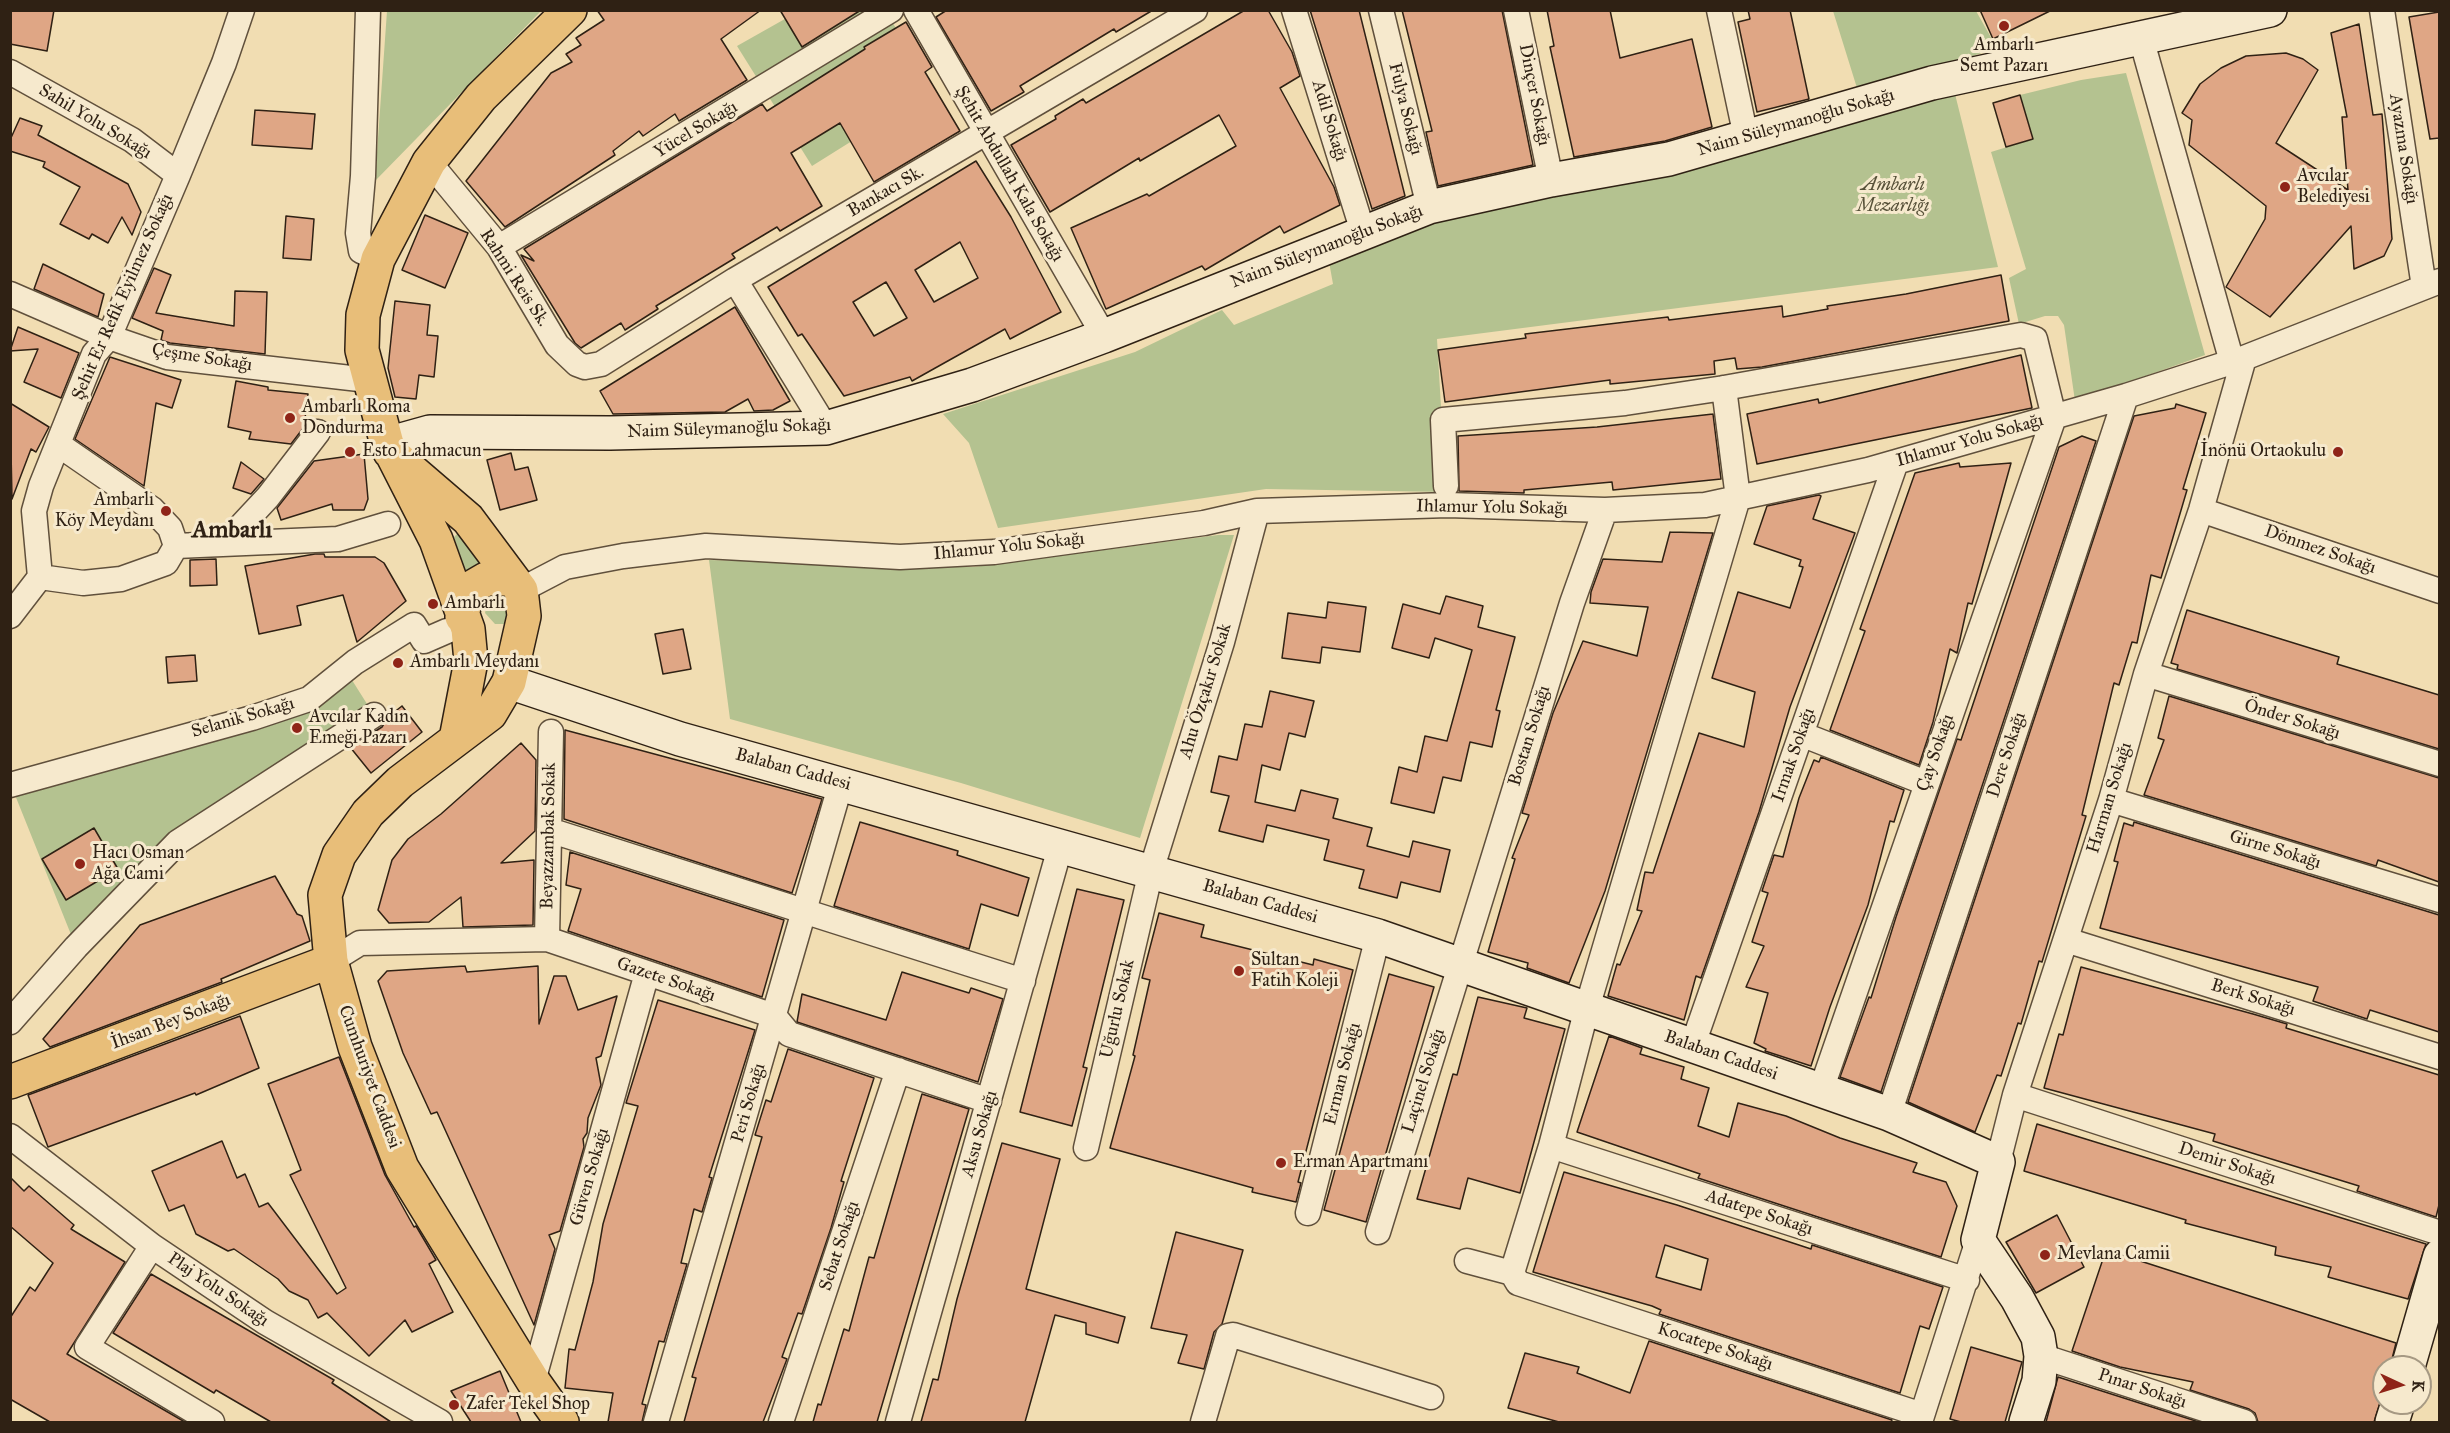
<!DOCTYPE html>
<html>
<head>
<meta charset="utf-8">
<style>
  body { margin:0 }
  #map { position:relative; width:2450px; height:1433px; overflow:hidden; background:#f1ddb2; font-family:"IM FELL Great Primer",serif }
  canvas { display:block }
  .frame { position:absolute; inset:0; border:12px solid #2f2114; pointer-events:none }
  .north { position:absolute; left:2372px; top:1355px; width:60px; height:60px; box-sizing:border-box; background:#f6e9cd; border:2px solid #a69983; border-radius:50%; rotate:94deg; font-size:16px; font-weight:700; line-height:24px; text-align:center; color:#2f2114 }
  .north::after { content:''; display:block; margin:auto; width:21px; height:27px; background:#8f2418; clip-path:polygon(50% 0,100% 100%,50% 72%,0 100%) }
</style>
</head>
<body>
<div id="map">
<canvas width="2450" height="1433"></canvas>
<div class="frame"></div>
<div class="north">K</div>
</div>
<script>
const c = document.querySelector('canvas').getContext('2d');
c.lineJoin = 'round';
function paint(path, color) {
  c.fillStyle = color;
  c.fill(path, 'evenodd');
}
function poly(rows) {
  const path = new Path2D();
  for (const r of rows) {
    path.moveTo(r[0], r[1]);
    for (let i = 2; i < r.length; i += 2) path.lineTo(r[i], r[i + 1]);
  }
  return path;
}
function trace(path, color, width, dash) {
  c.strokeStyle = color;
  c.lineWidth = width;
  c.lineCap = dash ? 'butt' : 'round';
  c.setLineDash(dash || []);
  c.stroke(path);
}
function drawText(font, color, halo, rows, align = 'center') {
  c.font = font + ' "IM FELL Great Primer",serif';
  c.lineWidth = 6;
  c.setLineDash([]);
  c.textBaseline = 'middle';
  c.strokeStyle = halo;
  c.fillStyle = color;
  for (const [text, x, y, turn = 0] of rows) {
    c.save();
    c.translate(x, y);
    c.rotate((+turn || 0) * Math.PI / 180);
    c.textAlign = isNaN(turn) ? turn : align;
    if (halo) c.strokeText(text, 0, 0);
    c.fillText(text, 0, 0);
    c.restore();
  }
}
paint(poly([
  [387,11,541,11,375,181],
  [799,11,885,11,935,89,812,166,737,46],
  [1833,11,1976,11,1997,48,1918,74,1857,88],
  [2126,73,2205,355,2075,401,2064,325,2058,316,2045,316,2019,324,2009,278,2026,269,1991,152,2033,139,2020,95,2081,80],
  [1955,94,1998,267,1437,339,1446,492,1266,489,998,528,969,443,943,414,1135,352,1222,310,1234,325,1333,284,1328,256,1436,221],
  [457,534,485,567,466,574,454,537],
  [1218,535,1234,535,1140,838,961,783,730,719,709,560,973,567],
  [497,594,512,598,505,624,495,624,485,613,488,599],
  [345,669,374,715,178,842,76,947,11,785,252,718]
]), '#b4c290');
const building = poly([
  [10,10,54,10,47,51,10,44,10,10],
  [597,10,761,10,721,39,747,80,679,121,675,114,643,136,639,131,613,151,615,155,505,227,466,181,551,73,572,62,566,54,581,45,576,38,604,20,597,10],
  [780,10,861,10,802,47,780,10],
  [947,10,1153,10,1116,32,1114,29,1020,86,1024,92,991,111,936,17,947,10],
  [1245,10,1268,10,1292,52,1300,76,1280,88,1334,187,1340,205,1284,233,1280,226,1205,270,1202,266,1106,309,1071,228,1147,194,1149,196,1236,146,1219,115,1140,161,1139,158,1050,212,1011,145,1056,119,1055,116,1083,99,1086,103,1245,10],
  [1310,10,1359,10,1405,196,1372,209,1310,10],
  [1402,10,1502,10,1533,165,1438,186,1426,132,1432,131,1402,10],
  [1547,10,1610,10,1620,58,1692,39,1712,127,1665,141,1574,157,1550,47,1554,46,1547,10],
  [1748,10,1790,10,1809,99,1757,112,1738,22,1750,19,1748,10],
  [1980,10,2052,10,1993,39,1980,10],
  [2439,12,2439,138,2430,139,2409,17,2439,12],
  [906,22,932,67,925,72,960,131,874,182,840,123,791,153,822,206,780,231,777,227,732,254,735,258,656,306,658,309,625,330,621,323,581,348,575,343,521,255,534,261,524,249,762,104,767,111,865,49,864,47,906,22],
  [2359,24,2373,115,2382,114,2392,239,2384,256,2354,269,2351,226,2270,317,2226,287,2265,219,2266,206,2189,145,2192,120,2182,113,2200,84,2221,68,2246,56,2286,53,2303,59,2318,70,2276,143,2348,190,2342,117,2347,117,2331,33,2359,24],
  [2020,95,2033,139,2006,147,1993,103,2020,95],
  [255,110,315,114,312,149,252,145,255,110],
  [20,118,42,126,38,135,128,184,141,212,132,235,122,217,108,243,92,234,89,239,60,224,80,187,43,167,45,162,10,151,10,140,20,118],
  [976,161,1011,217,1061,312,1010,339,1005,329,912,381,910,377,844,396,802,334,798,336,768,287,976,161],
  [960,242,978,278,934,302,915,270,960,242],
  [886,282,907,318,874,336,853,302,886,282],
  [425,215,468,233,445,288,402,270,425,215],
  [286,216,314,219,311,260,283,258,286,216],
  [43,264,104,294,98,317,34,289,43,264],
  [154,268,171,275,156,313,234,326,235,291,267,292,265,354,170,343,161,340,163,331,132,318,154,268],
  [2001,275,2009,321,1762,367,1737,369,1735,358,1714,361,1715,374,1610,384,1610,380,1445,402,1438,350,1526,338,1525,334,1668,317,1669,320,1782,306,1783,317,1828,309,1827,306,1906,294,2001,275],
  [395,301,430,305,427,335,438,336,434,377,419,375,416,399,395,397,388,368,395,301],
  [735,307,790,401,773,410,754,411,748,399,725,412,613,414,600,391,735,307],
  [18,327,79,353,61,398,24,382,38,349,10,351,18,327],
  [2021,355,2032,408,1757,464,1747,414,1818,399,1819,403,2021,355],
  [110,357,181,380,172,408,156,403,144,486,75,439,110,357],
  [236,381,268,387,268,390,308,394,304,427,291,444,249,439,251,432,228,427,236,381],
  [10,403,49,427,36,452,31,449,12,499,10,403],
  [2176,404,2206,413,2183,489,2187,490,2161,578,2151,575,2137,643,2132,642,2119,685,2114,683,2082,815,2086,816,2042,962,2039,961,2021,1024,2018,1023,2001,1076,1997,1075,1975,1132,1908,1102,2134,416,2175,408,2176,404],
  [1713,414,1721,479,1613,490,1612,482,1524,490,1524,493,1459,491,1458,436,1597,427,1713,414],
  [2082,436,2096,441,1881,1092,1840,1077,1869,997,1871,998,1896,917,1957,739,1961,740,2059,447,2082,436],
  [511,453,515,470,528,467,537,500,500,510,487,460,511,453],
  [364,454,368,499,364,510,333,510,332,504,281,520,277,508,314,461,364,454],
  [241,462,264,479,251,494,233,488,241,462],
  [1959,463,1960,467,2011,463,1972,604,1968,603,1957,653,1950,649,1933,722,1919,765,1830,730,1865,631,1860,629,1915,473,1959,463],
  [1819,495,1821,496,1813,519,1855,533,1790,707,1759,812,1701,978,1696,976,1684,1020,1608,996,1617,964,1620,965,1642,911,1637,910,1645,872,1653,873,1699,733,1744,747,1755,692,1712,678,1738,592,1790,608,1803,567,1799,566,1801,560,1754,544,1767,506,1819,495],
  [1670,532,1713,533,1605,891,1569,983,1527,968,1528,963,1488,952,1515,859,1512,858,1529,815,1522,813,1553,713,1583,641,1637,656,1648,607,1590,603,1591,592,1603,559,1662,562,1670,532],
  [315,554,324,554,325,557,375,557,384,563,406,601,357,642,343,595,297,606,301,625,259,634,245,566,315,554],
  [216,559,217,585,190,586,190,560,216,559],
  [1446,596,1483,606,1478,627,1515,637,1496,710,1500,711,1492,747,1470,742,1461,781,1443,777,1434,813,1391,803,1399,767,1417,772,1425,736,1447,741,1472,650,1435,638,1429,658,1392,648,1403,604,1440,614,1446,596],
  [1328,602,1366,607,1360,652,1322,647,1320,663,1282,658,1288,613,1326,618,1328,602],
  [2187,610,2339,657,2337,664,2439,695,2439,749,2177,669,2178,665,2171,663,2187,610],
  [683,629,691,669,663,674,655,634,683,629],
  [195,655,197,681,168,683,166,657,195,655],
  [1270,691,1314,701,1305,737,1289,733,1280,770,1262,765,1255,802,1295,811,1301,790,1338,799,1333,818,1372,828,1367,846,1409,857,1413,841,1450,850,1440,892,1401,882,1397,898,1359,888,1364,870,1324,860,1329,840,1267,825,1263,842,1219,831,1229,796,1211,792,1219,756,1237,760,1245,724,1262,727,1270,691],
  [2169,696,2439,778,2439,882,2378,860,2376,866,2144,795,2164,740,2158,738,2169,696],
  [402,706,422,732,371,773,350,747,382,727,388,717,402,706],
  [565,730,822,799,792,893,564,819,565,730],
  [521,743,536,760,535,831,501,863,534,860,533,925,463,927,461,897,429,922,389,923,378,910,392,860,408,839,441,814,521,743],
  [1821,757,1904,790,1894,822,1890,821,1868,905,1830,1007,1811,1066,1765,1051,1766,1049,1754,1043,1768,993,1746,987,1764,946,1752,942,1768,893,1762,891,1774,855,1783,857,1799,798,1814,760,1819,762,1821,757],
  [860,822,958,851,957,855,1029,878,1018,916,981,904,969,949,834,906,860,822],
  [2134,822,2439,915,2439,1032,2370,1010,2367,1019,2313,1001,2318,987,2100,928,2118,862,2114,861,2124,823,2133,826,2134,822],
  [94,828,118,869,66,900,42,859,94,828],
  [570,852,784,920,762,997,568,931,581,889,566,885,570,852],
  [275,876,297,914,302,916,310,941,221,979,222,982,50,1047,43,1039,140,925,275,876],
  [1077,889,1124,900,1083,1067,1087,1068,1072,1126,1020,1112,1077,889],
  [1159,913,1204,925,1201,937,1313,965,1314,959,1353,970,1298,1182,1301,1183,1296,1202,1252,1192,1253,1188,1110,1148,1135,1056,1133,1055,1150,980,1142,978,1159,913],
  [465,966,467,972,538,966,539,1024,554,976,566,976,578,1010,617,996,601,1056,596,1058,601,1085,588,1118,587,1133,583,1139,584,1147,560,1231,549,1235,555,1249,534,1325,437,1112,431,1114,403,1053,378,981,387,971,465,966],
  [2081,967,2253,1014,2287,1024,2286,1028,2439,1075,2439,1205,2436,1217,2357,1191,2359,1186,2213,1141,2215,1134,2044,1088,2059,1034,2063,1035,2081,967],
  [902,972,969,993,971,988,1003,999,978,1082,797,1022,802,994,886,1020,902,972],
  [1389,974,1434,987,1366,1222,1324,1210,1389,974],
  [1478,997,1527,1008,1524,1018,1565,1029,1520,1193,1468,1178,1460,1209,1417,1199,1453,1074,1457,1075,1478,997],
  [658,1000,755,1030,709,1177,712,1178,702,1212,694,1209,681,1263,687,1264,664,1342,659,1341,642,1404,646,1405,642,1422,608,1422,613,1393,565,1388,569,1349,575,1350,593,1282,603,1224,638,1106,626,1103,658,1000],
  [240,1016,259,1068,196,1095,195,1093,48,1147,28,1095,240,1016],
  [1609,1036,1642,1048,1640,1054,1684,1067,1681,1079,1709,1088,1698,1126,1729,1137,1738,1103,1786,1116,1840,1138,1917,1163,1913,1172,1946,1182,1957,1206,1941,1257,1698,1178,1700,1174,1577,1132,1609,1036],
  [788,1049,874,1078,841,1181,844,1182,831,1228,802,1314,798,1313,782,1357,787,1359,763,1422,684,1422,696,1378,692,1377,762,1137,755,1135,766,1100,771,1102,788,1049],
  [339,1057,385,1175,414,1227,416,1226,436,1260,429,1264,453,1312,412,1332,405,1320,369,1356,327,1313,318,1318,308,1300,289,1291,278,1279,234,1249,228,1251,196,1234,184,1205,169,1211,152,1171,222,1141,237,1178,245,1174,259,1207,268,1203,337,1294,346,1288,290,1175,301,1170,268,1084,339,1057],
  [922,1094,969,1109,877,1422,813,1422,818,1404,821,1405,844,1329,849,1331,869,1257,874,1258,922,1094],
  [2037,1124,2426,1244,2408,1299,2328,1277,2331,1267,2275,1255,2276,1247,2185,1223,2186,1220,2024,1171,2037,1124],
  [1002,1143,1060,1159,1026,1289,1125,1317,1118,1343,1086,1334,1086,1323,1055,1315,1025,1422,921,1422,933,1379,938,1380,957,1299,1002,1143],
  [1564,1172,1677,1205,1811,1249,1812,1245,1943,1287,1929,1329,1920,1326,1900,1393,1659,1314,1661,1310,1652,1306,1533,1272,1564,1172],
  [1665,1245,1708,1259,1701,1290,1656,1277,1665,1245],
  [10,1177,24,1191,29,1186,74,1225,71,1229,125,1262,67,1354,185,1422,50,1422,10,1399,10,1318,30,1287,35,1291,53,1263,10,1226,10,1177],
  [2057,1215,2084,1267,2036,1293,2006,1242,2057,1215],
  [1176,1232,1243,1250,1222,1324,1214,1332,1204,1369,1178,1363,1187,1335,1151,1328,1176,1232],
  [2106,1250,2396,1343,2390,1367,2384,1367,2384,1391,2374,1422,2258,1422,2255,1413,2249,1409,2190,1390,2193,1382,2120,1367,2072,1351,2106,1250],
  [151,1274,334,1380,332,1383,391,1422,271,1422,216,1390,214,1393,113,1333,151,1274],
  [1649,1341,1892,1420,1891,1422,1559,1422,1508,1408,1525,1353,1579,1367,1577,1373,1630,1393,1649,1341],
  [1971,1347,2022,1362,2005,1422,1961,1422,1950,1419,1971,1347],
  [500,1371,521,1422,471,1422,451,1391,500,1371],
  [2058,1377,2199,1422,2046,1422,2058,1377]
]);
paint(building, '#dfa685');
trace(building, '#2f2114', 1.5);
const street = poly([
  [368,10,363,176,358,233,361,251,378,259],
  [916,10,1104,336],
  [1294,10,1363,232],
  [1381,10,1429,207],
  [1516,10,1551,180],
  [1719,10,1746,137],
  [2382,10,2424,287],
  [2141,38,2232,362],
  [10,72,132,140,178,175],
  [429,162,499,247,557,345,577,364,585,367,601,364,735,280,1195,10],
  [499,247,891,10],
  [735,280,826,428],
  [10,294,109,337,167,357,368,380],
  [59,445,152,509,170,528,176,546],
  [1446,486,1443,420,1625,403,1724,388,2021,335,2035,339,2054,417,1821,1090],
  [2201,510,2440,591],
  [227,541,268,497,318,432],
  [176,546,338,539,388,524],
  [40,577,83,583,121,579,166,563,176,546],
  [521,590,565,567,623,556,706,546,900,557,994,552,1204,523,1257,511,1448,505,1605,510,1705,505,1868,470,2126,396,2244,358,2440,281],
  [10,616,40,577,34,511,41,486,94,354,109,337,178,175,224,63,242,10],
  [2146,674,2440,764],
  [1801,734,1926,783],
  [10,785,252,718,309,699,355,662,414,625,424,641,447,631],
  [2111,800,2440,900],
  [549,830,1023,981],
  [547,939,551,732],
  [2066,940,2440,1057],
  [331,961,360,943,547,939,774,1016,789,1034,989,1101],
  [10,1022,76,947,178,842,374,715],
  [1692,1047,1896,462],
  [2015,1095,2440,1233],
  [1889,1114,2126,396],
  [10,1136,152,1246,265,1322,440,1422],
  [1551,1146,1967,1280],
  [1086,1148,1151,871,1222,642,1257,511],
  [1998,1162,2015,1095,2111,800,2146,674,2201,510,2244,358],
  [1308,1213,1378,936],
  [1378,1232,1572,603,1605,510],
  [152,1246,87,1347,212,1422],
  [1467,1261,1512,1273],
  [1512,1273,1551,1146,1587,1008,1738,498,1724,388],
  [1512,1273,1518,1283,1922,1415],
  [2041,1356,2244,1422],
  [533,1381,647,973],
  [656,1422,841,783],
  [781,1422,898,1070],
  [898,1422,1061,844],
  [1203,1422,1228,1336,1233,1335,1431,1397],
  [1920,1422,1978,1240]
]);
const secondary = poly([
  [387,444,430,432,610,433,826,428,972,385,1104,336,1429,207,1551,180,1669,159,1932,83,2270,10],
  [509,682,680,739,1378,936,1889,1114,1998,1162,1978,1240,2017,1298,2038,1337,2041,1356,2039,1381,2026,1422],
  [2408,1367,2440,1256],
  [2392,1422,2398,1403]
]);
const primary = poly([
  [390,452,468,519,521,590,524,616,509,682,490,714,400,782,368,813,339,855,325,895,331,961,355,1047,402,1168,533,1381,562,1422],
  [462,617,466,596,474,586,486,579,512,579],
  [456,739,471,661,468,629,436,540,387,444,362,350,363,315,378,259,429,162,481,97,570,10],
  [10,1082,331,961]
]);
trace(street, '#60503c', 27);
trace(secondary, '#2f2114', 36);
trace(primary, '#2f2114', 36);
trace(street, '#f6e9cd', 24);
trace(secondary, '#f6e9cd', 33);
trace(primary, '#e8be79', 33);
for (const [x, y, r, color] of [
  [2004,26,6,"#8f2418"],
  [2285,187,6,"#8f2418"],
  [290,418,6,"#8f2418"],
  [350,452,6,"#8f2418"],
  [2338,452,6,"#8f2418"],
  [166,511,6,"#8f2418"],
  [433,604,6,"#8f2418"],
  [398,663,6,"#8f2418"],
  [297,728,6,"#8f2418"],
  [80,864,6,"#8f2418"],
  [1239,971,6,"#8f2418"],
  [1281,1163,6,"#8f2418"],
  [2045,1255,6,"#8f2418"],
  [454,1405,6,"#8f2418"]
]) {
  const dot = new Path2D();
  dot.arc(x, y, r, 0, 2 * Math.PI);
  c.fillStyle = color;
  c.fill(dot);
  trace(dot, '#f6e9cd', 2);
}
drawText('18px', '#2f2114', '#f6e9cd', [
  ["Ambarlı",2004,46,"center"],
  ["Semt Pazarı",2004,67,"center"],
  ["Avcılar",2297,177],
  ["Belediyesi",2297,198],
  ["Ambarlı Roma",302,408],
  ["Dondurma",302,429],
  ["Esto Lahmacun",362,452],
  ["İnönü Ortaokulu",2326,452,"right"],
  ["Ambarlı",154,501,"right"],
  ["Köy Meydanı",154,522,"right"],
  ["Ambarlı",445,604],
  ["Ambarlı Meydanı",410,663],
  ["Avcılar Kadın",309,718],
  ["Emeği Pazarı",309,739],
  ["Hacı Osman",92,854],
  ["Ağa Cami",92,875],
  ["Sultan",1251,961],
  ["Fatih Koleji",1251,982],
  ["Erman Apartmanı",1293,1163],
  ["Mevlana Camii",2057,1255],
  ["Zafer Tekel Shop",466,1405]
], 'left');
drawText('18px', '#2f2114', '#f6e9cd', [
  ["Dinçer Sokağı",1534,95,79],
  ["Fulya Sokağı",1405,109,76],
  ["Adil Sokağı",1329,121,73],
  ["Sahil Yolu Sokağı",95,122,31],
  ["Naim Süleymanoğlu Sokağı",1796,123,-16],
  ["Yücel Sokağı",696,130,-31],
  ["Ayazma Sokağı",2403,149,81],
  ["Şehit Abdullah Kala Sokağı",1009,174,60],
  ["Bankacı Sk.",886,192,-30],
  ["Naim Süleymanoğlu Sokağı",1327,247,-21],
  ["Rahmi Reis Sk.",514,278,57],
  ["Şehit Er Refik Eyilmez Sokağı",123,297,-66],
  ["Çeşme Sokağı",202,358,9],
  ["Naim Süleymanoğlu Sokağı",729,429,-2],
  ["Ihlamur Yolu Sokağı",1970,441,-16],
  ["Ihlamur Yolu Sokağı",1492,508,1],
  ["Ihlamur Yolu Sokağı",1009,547,-6],
  ["Dönmez Sokağı",2320,550,19],
  ["Ahu Özçakır Sokak",1206,691,-73],
  ["Selanik Sokağı",243,718,-16],
  ["Önder Sokağı",2292,720,17],
  ["Bostan Sokağı",1530,736,-73],
  ["Çay Sokağı",1936,753,-71],
  ["Irmak Sokağı",1794,755,-71],
  ["Dere Sokağı",2007,755,-72],
  ["Balaban Caddesi",793,770,15],
  ["Harman Sokağı",2110,798,-73],
  ["Beyazzambak Sokak",549,836,-89],
  ["Girne Sokağı",2275,850,17],
  ["Balaban Caddesi",1260,902,16],
  ["Gazete Sokağı",666,980,19],
  ["Berk Sokağı",2253,998,17],
  ["Uğurlu Sokak",1118,1009,-77],
  ["İhsan Bey Sokağı",171,1022,-21],
  ["Balaban Caddesi",1721,1056,19],
  ["Erman Sokağı",1343,1074,-76],
  ["Cumhuriyet Caddesi",369,1077,70],
  ["Laçinel Sokağı",1424,1081,-73],
  ["Peri Sokağı",749,1103,-74],
  ["Aksu Sokağı",980,1134,-74],
  ["Demir Sokağı",2227,1164,18],
  ["Güven Sokağı",590,1177,-74],
  ["Adatepe Sokağı",1759,1213,18],
  ["Sebat Sokağı",840,1246,-72],
  ["Plaj Yolu Sokağı",218,1290,34],
  ["Kocatepe Sokağı",1715,1347,18],
  ["Pınar Sokağı",2142,1389,18]
]);
drawText('italic 18px', '#575139', '#f6e9cd', [
  ["Ambarlı",1893,186],
  ["Mezarlığı",1893,207]
]);
drawText('bold 24px', '#2f2114', '#f6e9cd', [
  ["Ambarlı",232,531]
]);
</script>
</body>
</html>
